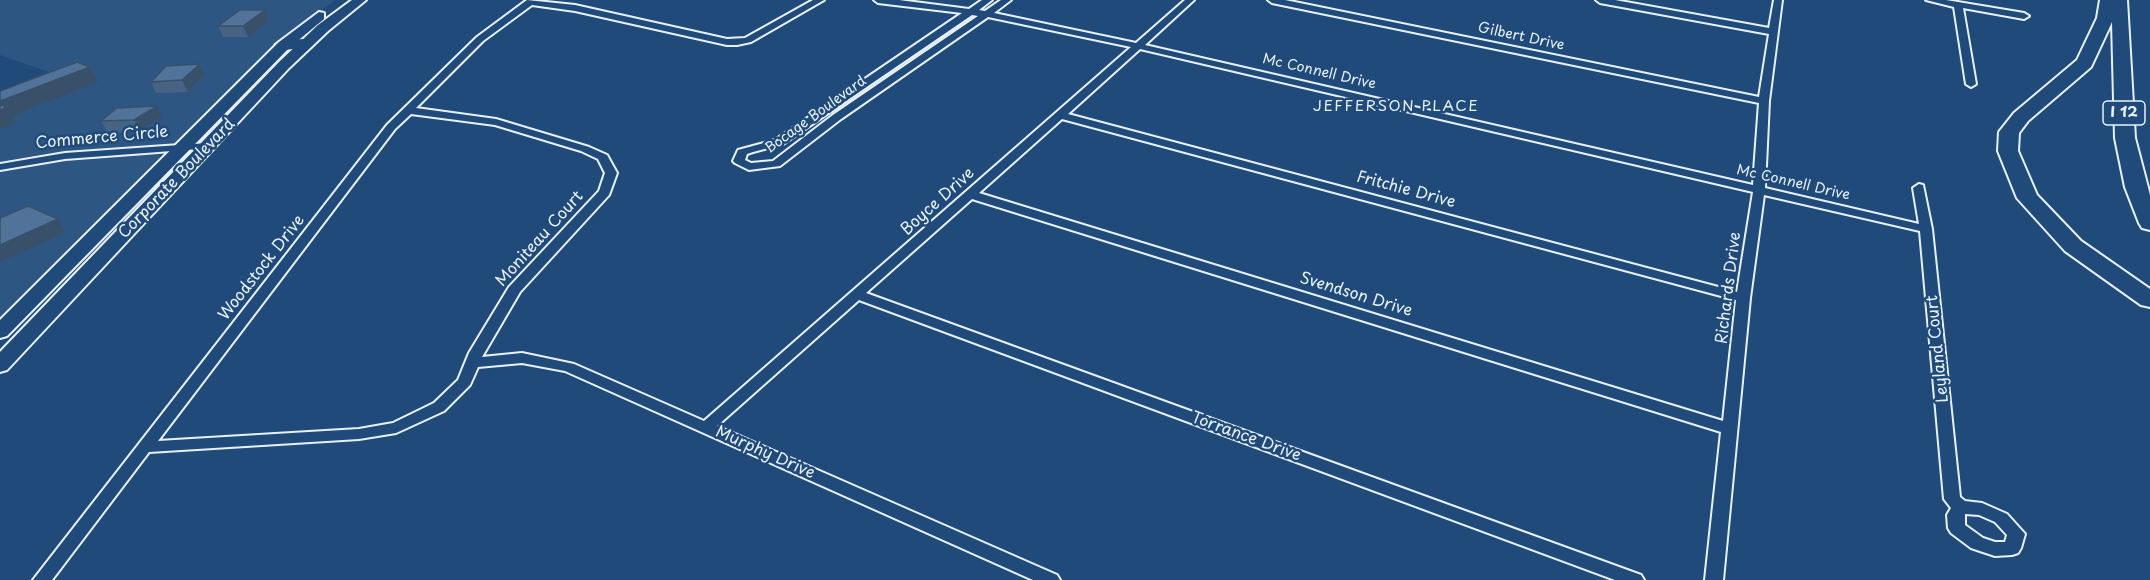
<!DOCTYPE html>
<html>
<head>
<meta charset="utf-8">
<style>
  body { margin:0 }
  canvas { display:block; background:#1f4a7a }
</style>
</head>
<body>
<canvas width="2150" height="580"></canvas>
<script>
const c = document.querySelector('canvas').getContext('2d');
c.lineJoin = 'round';
function paint(path, color) {
  c.fillStyle = color;
  c.fill(path, 'evenodd');
}
function poly(rows) {
  const path = new Path2D();
  for (const r of rows) {
    path.moveTo(r[0], r[1]);
    for (let i = 2; i < r.length; i += 2) path.lineTo(r[i], r[i + 1]);
  }
  return path;
}
function trace(path, color, width, dash) {
  c.strokeStyle = color;
  c.lineWidth = width;
  c.lineCap = dash ? 'butt' : 'round';
  c.setLineDash(dash || []);
  c.stroke(path);
}
function drawText(font, color, halo, rows, align = 'center') {
  c.font = font + ' "Playpen Sans",sans-serif';
  c.lineWidth = 5;
  c.setLineDash([]);
  c.textBaseline = 'middle';
  c.strokeStyle = halo;
  c.fillStyle = color;
  for (const [text, x, y, turn = 0] of rows) {
    c.save();
    c.translate(x, y);
    c.rotate((+turn || 0) * Math.PI / 180);
    c.textAlign = isNaN(turn) ? turn : align;
    if (halo) c.strokeText(text, 0, 0);
    c.fillText(text, 0, 0);
    c.restore();
  }
}
paint(poly([
  [0,0,335,0,283,39,179,141,158,147,70,153,0,164,0,95,54,74,0,55],
  [153,154,160,155,161,161,0,322,0,170,67,159]
]), '#2e5683');
const street = poly([
  [527,0,575,5,727,39,745,38,813,0,824,0,751,42,737,45,727,45,575,11,532,5,483,41,416,108,496,119,589,147,607,155,617,173,609,195,520,292,482,357,522,353,574,364,704,421,1131,47,988,17,841,119,780,166,749,170,735,163,733,161,738,150,775,140,962,13,878,3,874,0,899,0,969,9,982,0,992,0,979,10,985,11,1001,0,1011,0,994,13,1136,43,1185,0,1194,0,1145,45,1753,185,1759,103,1272,3,1268,0,1285,0,1759,97,1769,34,1600,3,1596,0,1615,0,1769,28,1774,0,1782,0,1769,101,1765,188,1919,224,1913,188,1919,184,1923,185,1932,229,1960,497,1965,501,1982,503,2007,514,2025,534,2021,548,2018,553,2012,555,1995,556,1971,548,1951,533,1948,528,1947,515,1951,508,1944,499,1920,231,1764,195,1750,298,1723,580,1705,580,1721,432,972,199,866,293,1641,575,1644,580,1615,580,859,300,717,426,1057,575,1060,580,1033,580,565,371,522,363,478,367,470,385,444,411,396,433,359,439,149,452,52,580,33,580,387,125,477,37,527,0],
  [972,15,978,16,833,115,773,161,751,163,745,160,747,154,753,152,783,144,972,15],
  [1140,49,1753,192,1737,292,1068,114,1140,49],
  [411,114,495,125,581,151,598,159,605,173,599,191,509,287,469,353,458,380,434,403,393,423,359,429,158,441,395,129,411,114],
  [1062,119,1736,300,1723,421,979,193,1062,119],
  [1965,514,1979,515,1995,522,2007,535,2005,542,1995,542,1983,538,1965,525,1965,514],
  [1926,0,1946,0,2024,13,2029,16,2024,19,1963,8,1976,84,1971,87,1966,84,1954,7,1926,0],
  [208,143,214,146,212,148,65,159,0,170,0,164,65,153,208,143]
]);
const secondary = poly([
  [352,0,366,0,328,31,289,68,7,370,0,372,0,352,279,62,318,25,352,0],
  [319,12,324,13,324,19,289,48,7,336,0,338,0,320,279,42,319,12]
]);
const primary = poly([
  [305,39,310,41,313,44,310,47,284,50,276,45,284,40,305,39]
]);
const highway = poly([
  [2100,0,2127,0,2135,138,2150,195,2150,230,2142,228,2139,223,2125,187,2115,138,2112,22,2091,67,2028,121,2019,133,2018,151,2037,195,2081,241,2150,289,2150,307,2141,305,2065,251,2017,198,1998,151,1999,132,2014,113,2077,60,2097,18,2100,0]
]);
trace(street, '#e8f1f8', 4);
trace(secondary, '#e8f1f8', 4);
trace(primary, '#e8f1f8', 5);
trace(highway, '#e8f1f8', 4);
paint(street, '#1f4a7a');
paint(secondary, '#1f4a7a');
paint(primary, '#1f4a7a');
paint(highway, '#1f4a7a');
paint(poly([
  [265,10,269,21,248,37,223,37,218,26],
  [205,75,188,92,156,93,151,82],
  [162,117,140,131,108,133,101,121]
]), '#466384');
paint(poly([
  [265,10,269,21,248,37,243,26],
  [200,64,205,75,188,92,182,80],
  [90,67,98,82,12,116,16,123,0,129,0,101],
  [157,106,162,117,140,131,134,120],
  [58,219,66,232,0,262,0,245]
]), '#39506b');
const building = poly([
  [240,10,265,10,243,26,218,26,240,10],
  [77,62,90,67,0,101,0,91,77,62],
  [200,64,182,80,151,82,166,66,200,64],
  [0,105,7,107,0,110,0,105],
  [157,106,134,120,101,121,117,108,157,106],
  [28,206,58,219,0,245,0,218,28,206]
]);
paint(building, '#517399');
trace(building, '#39506b', 1.5);
drawText('14px', '#e8f1f8', '#1f4a7a', [
  ["Gilbert Drive",1521,37,12],
  ["Mc Connell Drive",1319,72,13],
  ["Bocage Boulevard",816,115,-36],
  ["Mc Connell Drive",1793,183,13]
]);
c.letterSpacing = '1.5px';
drawText('15px', '#e8f1f8', '#1f4a7a', [
  ["JEFFERSON PLACE",1396,107]
]);
c.letterSpacing = '0px';
for (const [x, y, w] of [
  [2124,113,42]
]) {
  const box = new Path2D();
  box.roundRect(x - w / 2, y - 12, w, 24, 4.5);
  c.fillStyle = '#1f4a7a';
  c.fill(box);
  trace(box, '#e8f1f8', 1.5);
}
drawText('bold 15px', '#e8f1f8', null, [
  ["I 12",2124,113]
]);
drawText('16px', '#e8f1f8', '#1f4a7a', [
  ["Commerce Circle",102,138,-5],
  ["Corporate Boulevard",177,179,-46],
  ["Fritchie Drive",1406,190,15],
  ["Boyce Drive",938,202,-42],
  ["Moniteau Court",540,239,-48],
  ["Woodstock Drive",262,268,-52],
  ["Richards Drive",1729,288,-83],
  ["Svendson Drive",1356,295,17],
  ["Leyland Court",1938,349,-96],
  ["Torrance Drive",1246,437,20],
  ["Murphy Drive",765,453,24]
]);
</script>
</body>
</html>
